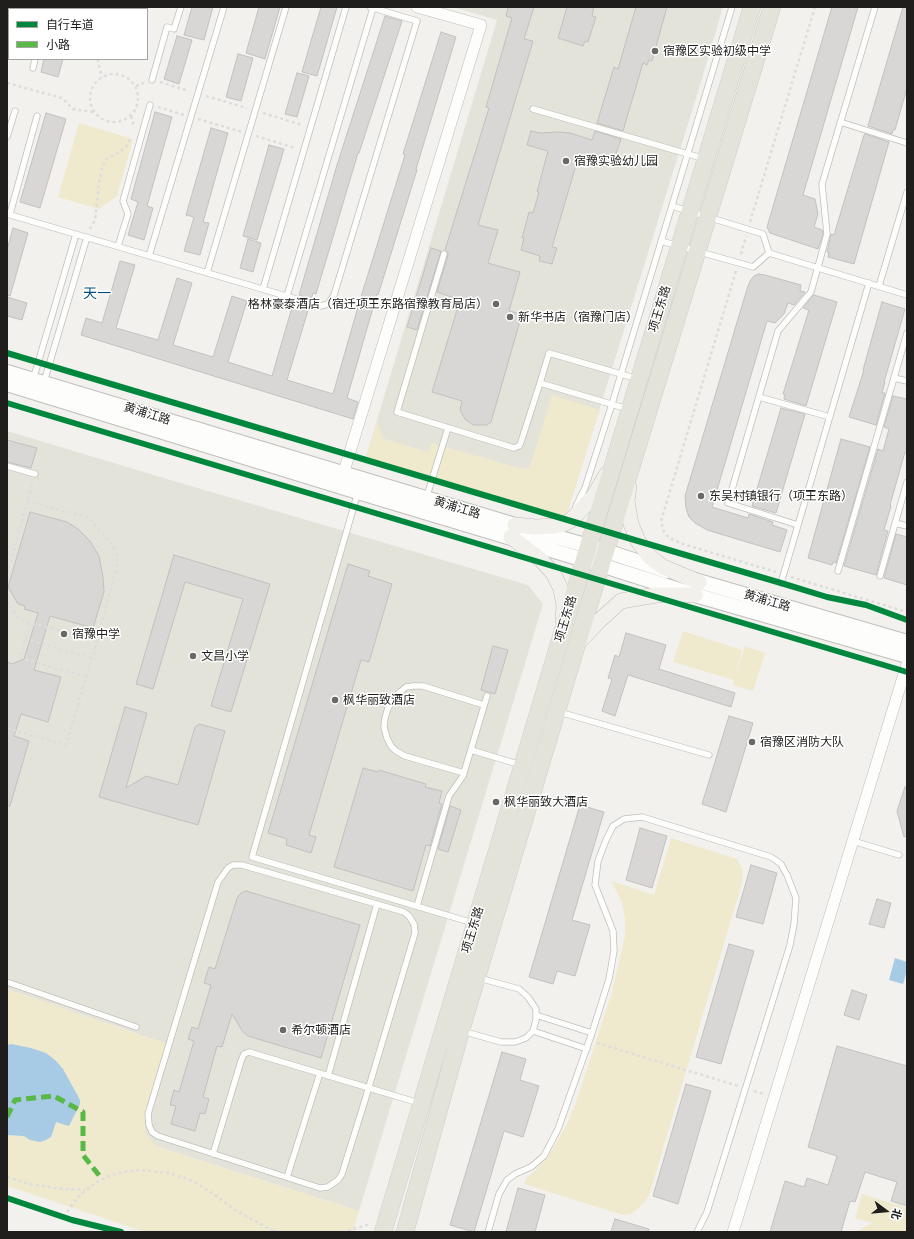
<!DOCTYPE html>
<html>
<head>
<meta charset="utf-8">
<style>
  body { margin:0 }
  #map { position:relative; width:914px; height:1239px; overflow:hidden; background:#f2f1ee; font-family:Literata,"Noto Sans SC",serif }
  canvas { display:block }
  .frame { position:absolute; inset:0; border:8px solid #1f1e1c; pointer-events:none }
  .legend { position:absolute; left:8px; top:8px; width:140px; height:52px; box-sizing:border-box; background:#fff; border:1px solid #a5a5a4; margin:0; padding:5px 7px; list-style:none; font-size:12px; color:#1f1e1c }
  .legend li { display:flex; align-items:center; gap:8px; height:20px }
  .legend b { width:20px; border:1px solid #a5a5a4 }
  .north { position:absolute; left:866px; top:1191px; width:40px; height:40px; -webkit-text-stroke:3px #fff; paint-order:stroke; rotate:106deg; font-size:11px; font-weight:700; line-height:16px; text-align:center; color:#1f1e1c }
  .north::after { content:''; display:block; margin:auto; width:14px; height:18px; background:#1f1e1c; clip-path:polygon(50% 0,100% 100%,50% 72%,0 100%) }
</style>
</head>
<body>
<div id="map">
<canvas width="914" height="1239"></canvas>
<div class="frame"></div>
<ul class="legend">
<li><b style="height:5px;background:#00873e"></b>自行车道</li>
<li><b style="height:5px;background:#58b947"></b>小路</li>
</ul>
<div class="north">北</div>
</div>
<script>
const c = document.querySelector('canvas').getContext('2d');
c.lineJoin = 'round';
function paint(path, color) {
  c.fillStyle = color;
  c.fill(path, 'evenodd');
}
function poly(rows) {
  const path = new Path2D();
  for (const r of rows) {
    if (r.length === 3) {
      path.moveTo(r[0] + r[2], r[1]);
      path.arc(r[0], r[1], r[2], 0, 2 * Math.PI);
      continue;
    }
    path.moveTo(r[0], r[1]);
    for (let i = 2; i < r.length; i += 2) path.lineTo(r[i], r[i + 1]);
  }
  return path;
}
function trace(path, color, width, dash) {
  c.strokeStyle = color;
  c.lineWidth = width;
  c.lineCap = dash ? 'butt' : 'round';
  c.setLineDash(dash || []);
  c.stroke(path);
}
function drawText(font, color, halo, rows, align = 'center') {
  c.font = font + ' Literata,"Noto Sans SC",serif';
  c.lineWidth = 3;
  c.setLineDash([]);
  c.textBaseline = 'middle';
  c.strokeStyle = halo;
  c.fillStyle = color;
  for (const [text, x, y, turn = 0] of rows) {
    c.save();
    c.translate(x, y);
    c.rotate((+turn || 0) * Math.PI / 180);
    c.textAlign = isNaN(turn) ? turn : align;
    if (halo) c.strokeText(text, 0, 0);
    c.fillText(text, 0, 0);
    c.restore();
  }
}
paint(poly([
  [453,7,723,7,701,82,565,520,365,460,497,20],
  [7,431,167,479,528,585,543,604,359,1211,155,1146,145,1132,145,1118,167,1044,7,989]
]), '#e4e3da');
paint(poly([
  [79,123,133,139,117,196,99,209,58,197],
  [552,395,600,410,565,519,365,460,377,421,381,434,385,439,428,452,431,443,523,469,530,467],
  [683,631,742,650,734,679,745,646,765,653,753,691,733,685,734,680,673,662],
  [671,838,737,859,743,870,742,883,649,1196,642,1205,631,1214,623,1215,524,1184,527,1177,537,1169,549,1155,566,1126,575,1105,612,992,625,936,625,919,622,902,611,881,654,895],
  [7,989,167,1044,145,1118,145,1132,155,1146,359,1211,353,1232,145,1232,7,1186],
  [862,1194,907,1208,907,1232,856,1232,872,1223,855,1218]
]), '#efe9ce');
paint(poly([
  [895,958,907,962,907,970,903,984,889,980],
  [11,1044,31,1048,46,1053,55,1060,63,1069,80,1100,80,1104,69,1126,56,1122,51,1137,46,1140,40,1142,30,1140,24,1136,7,1135,7,1045]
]), '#a7cae5');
const building = poly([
  [192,7,213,7,204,40,184,35,192,7],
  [259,7,280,7,265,59,246,53,259,7],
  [321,7,337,7,317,76,302,72,321,7],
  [508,7,534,7,524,39,533,41,478,225,498,230,488,263,520,272,509,311,522,314,491,422,487,425,473,425,465,419,460,410,462,401,432,392,460,300,437,292,448,255,448,253,445,250,489,108,486,107,512,18,506,16,508,7],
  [567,7,594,7,592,16,596,17,588,42,585,41,583,46,558,38,567,7],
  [636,7,667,7,652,61,649,60,647,65,643,63,623,131,597,123,614,67,618,69,636,7],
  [832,7,858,7,803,195,815,199,818,214,814,227,822,230,823,234,818,249,770,233,767,227,832,7],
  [903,7,907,7,907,88,895,130,893,130,892,134,868,126,903,7],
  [385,16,402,21,359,153,358,153,316,294,313,293,311,299,299,295,337,165,385,16],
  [441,32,456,37,416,169,417,170,378,295,377,294,347,398,358,402,353,419,81,335,86,318,102,323,120,261,135,265,116,328,158,340,177,278,192,283,173,345,213,357,232,296,247,301,228,362,272,376,293,304,309,307,287,380,333,394,360,300,405,155,403,154,441,32],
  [177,36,192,40,179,84,164,79,177,36],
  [238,54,253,58,241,101,226,97,238,54],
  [44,59,63,59,58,77,41,72,44,59],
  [297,73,309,76,297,117,285,114,297,73],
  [155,112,172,117,147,206,153,208,144,240,128,235,138,202,131,199,155,112],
  [46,113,66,119,40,208,20,202,46,113],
  [211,128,228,133,203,222,209,223,200,255,184,251,194,217,186,215,211,128],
  [531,131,540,133,559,132,570,133,592,140,595,131,621,139,612,166,579,155,552,247,557,248,552,264,539,261,540,256,521,250,524,238,522,238,529,212,533,213,539,192,537,192,548,151,527,145,531,131],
  [865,134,889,142,854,264,828,257,829,252,827,252,831,234,834,235,864,135,865,134],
  [269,145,284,149,257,240,243,236,269,145],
  [13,228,28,233,10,296,7,295,7,250,13,228],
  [248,239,261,243,253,272,240,268,248,239],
  [431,248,441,251,417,330,407,327,431,248],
  [759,274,765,275,801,285,800,291,805,292,794,305,788,303,784,314,775,323,767,321,712,507,748,518,749,514,773,522,772,525,787,530,780,552,707,530,695,523,689,517,686,508,685,496,747,289,750,281,754,276,759,274],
  [814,295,837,302,806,406,784,399,785,395,783,394,809,310,803,308,814,295],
  [7,297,27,303,22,320,7,316,7,297],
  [882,302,905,309,884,382,885,382,882,393,885,393,876,425,849,417,864,370,863,370,882,302],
  [893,396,907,399,907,452,905,452,890,505,891,506,884,530,888,531,876,575,844,566,878,449,883,451,889,429,884,427,893,396],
  [781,408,805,414,776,513,752,506,781,408],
  [841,439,870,447,836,563,833,562,832,565,808,558,841,439],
  [7,440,37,448,31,468,7,462,7,440],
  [30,512,67,522,78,529,90,541,99,556,103,577,104,592,93,628,50,616,34,670,61,677,48,722,21,714,14,736,29,741,10,806,7,806,7,662,12,664,24,659,38,613,24,609,25,606,18,604,8,587,30,512],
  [896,534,907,537,907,585,884,578,896,534],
  [174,555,270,584,231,712,211,706,243,599,185,582,153,689,136,684,174,555],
  [348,564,370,571,368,576,392,584,369,662,361,660,309,835,316,837,311,853,286,845,287,839,268,833,348,564],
  [626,633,666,645,659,669,735,693,731,707,628,675,615,716,602,711,612,679,608,678,615,655,619,657,626,633],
  [493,646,508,650,495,694,481,690,493,646],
  [125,707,147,713,126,788,146,776,178,785,195,727,199,724,225,731,198,825,99,797,125,707],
  [729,716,753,723,726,812,702,804,729,716],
  [363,768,378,772,379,770,426,784,425,787,442,791,439,803,442,804,430,846,426,845,413,891,334,867,363,768],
  [905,787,907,787,907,836,904,837,897,811,905,787],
  [580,805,604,812,572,920,590,925,575,976,557,971,553,984,529,977,580,805],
  [450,806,461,810,448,852,438,849,450,806],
  [640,828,667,836,652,888,626,880,640,828],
  [751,865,777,873,763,924,736,917,751,865],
  [246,891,360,925,321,1058,248,1036,243,1032,232,1014,222,1047,217,1046,203,1097,209,1099,205,1114,200,1113,195,1131,171,1124,176,1106,170,1105,174,1090,179,1092,194,1041,188,1039,192,1027,198,1029,211,985,204,983,209,967,215,969,237,898,241,893,246,891],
  [877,899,891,903,884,928,869,924,877,899],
  [729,944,754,951,721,1064,696,1057,729,944],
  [852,990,867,995,859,1020,844,1015,852,990],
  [837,1046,907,1066,907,1206,891,1201,897,1182,865,1172,855,1202,850,1201,841,1232,770,1232,785,1181,804,1187,807,1178,828,1185,837,1156,808,1147,837,1046],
  [502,1052,526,1059,520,1080,539,1086,523,1137,504,1131,474,1232,450,1225,502,1052],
  [686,1084,711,1091,678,1204,653,1196,686,1084],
  [518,1188,545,1195,535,1232,506,1232,518,1188],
  [615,1219,649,1229,648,1232,611,1232,615,1219]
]);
paint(building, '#d8d7d5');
trace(building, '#c2c1bf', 1);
const service = poly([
  [50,9,51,7],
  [33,68,35,59],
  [152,80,167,27,174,29,181,7],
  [533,109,705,159],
  [840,122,907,143],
  [7,137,15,111],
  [7,214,320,306,328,304,334,295,417,21,370,7],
  [10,214,37,116],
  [661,241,753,267,769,253,763,234,672,206],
  [118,246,128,214,123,201,150,105],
  [769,253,907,295],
  [444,254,397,412,514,448,519,446,521,442,540,383],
  [149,256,224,7],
  [207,273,286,7],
  [879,286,907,192],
  [263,289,346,7],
  [287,296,373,8],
  [894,378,907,381],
  [33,380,76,234],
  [44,382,87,237],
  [759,397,830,417],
  [628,409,540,383,549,353,638,379],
  [7,466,35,474],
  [358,492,252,857,473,923],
  [426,499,448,428],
  [576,506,585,488,612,404,732,7],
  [895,523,907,526],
  [798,525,728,503,778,331,811,292,827,234,822,184,875,7],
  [838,571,907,333],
  [880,576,907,482],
  [781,583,869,283],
  [559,712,709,755],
  [471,750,521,765],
  [464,773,405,756,396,751,391,746,387,738,384,727,385,718,388,708,394,698,400,692,406,687,413,686,423,686,484,705],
  [853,841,899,855],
  [233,865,242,865,404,912,409,916,414,924,415,933,365,1100,342,1174,338,1180,328,1187,320,1188,158,1136,152,1132,149,1125,148,1114,218,882,228,868,233,865],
  [417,906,449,796,463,776,487,696],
  [7,982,136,1027],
  [536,1015,592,1033],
  [462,1031,501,1042,515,1042,526,1038,533,1031,536,1020,536,1009,528,997,519,989,479,978],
  [533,1031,587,1049],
  [328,1076,377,904],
  [213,1154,241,1061,244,1054,249,1052,419,1103],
  [287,1177,320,1073],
  [488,1232,499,1194,507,1180,515,1174,531,1167,544,1156,558,1129,592,1033,609,979,614,951,613,931,595,885,598,861,606,840,613,826,624,819,642,817,771,857,781,864,787,875,796,898,794,924,790,945,707,1212,697,1232]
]);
const minor = poly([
  [341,481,481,25,417,7],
  [733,1232,907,664]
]);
const tertiary = poly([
  [7,372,515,525,606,551,667,571],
  [7,384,358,492,601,565,695,595,907,656],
  [688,578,907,642]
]);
const secondary = poly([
  [629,487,627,501,631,524,638,541,649,556,663,567,699,582],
  [515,525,536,527,553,526,564,524,571,520,594,496,606,475],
  [511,537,541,560,553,573,561,589,564,606,563,620],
  [577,644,600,620,621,601,656,595,695,595]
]);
const primary = poly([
  [383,1232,561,637,752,7],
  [405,1232,461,1030,577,644,772,7]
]);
trace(service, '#bfbfbc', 7);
trace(minor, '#bfbfbc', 12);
trace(tertiary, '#bfbfbc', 16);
trace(secondary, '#bfbfbc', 16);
trace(primary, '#cdcdcb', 18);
trace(poly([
  [98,59,98,62,102,77],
  [114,98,24],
  [160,82,189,91],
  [7,83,62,98,73,109,94,112],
  [136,86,144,83],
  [206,96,247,108],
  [158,107,184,115],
  [263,113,302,125],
  [131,116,134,127],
  [198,119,242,132],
  [256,136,295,148],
  [750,222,815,7],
  [90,229,95,220,99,183,103,165,108,157,115,155,126,147,130,139],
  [741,254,746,236],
  [736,271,661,521,664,532,669,538,683,544,776,572],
  [7,574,33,482],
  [791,577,907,612],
  [7,601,17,617,24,621,97,641],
  [30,623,20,658,86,677],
  [25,639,92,658],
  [7,728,66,745,97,641,117,564,117,555,112,545,89,518,27,501],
  [597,1043,738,1086],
  [754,1091,764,1094],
  [7,1177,29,1184,63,1189,85,1190],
  [64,1217,74,1202,81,1194,97,1182,109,1176,123,1172,139,1170,150,1171,168,1173,185,1178,196,1183,212,1193,235,1210,275,1232],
  [274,1231,281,1232],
  [342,1232,371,1224]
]), '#dddddc', 2.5, [3, 3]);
trace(service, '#fdfdfc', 5.5);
trace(minor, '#fdfdfc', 11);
trace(tertiary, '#fdfdfc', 14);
trace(secondary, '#f1f0eb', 15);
trace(primary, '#e4e3da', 17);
trace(poly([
  [7,1117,15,1100,54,1096,83,1112,83,1155,102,1179]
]), '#58b947', 5, [10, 5]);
trace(poly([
  [7,353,638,541,781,583,827,597,866,605,907,620],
  [7,403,907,672],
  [7,1198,72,1220,121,1232]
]), '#00873e', 6);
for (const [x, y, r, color] of [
  [655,51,4,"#696866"],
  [566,161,4,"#696866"],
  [496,304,4,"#696866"],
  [510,317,4,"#696866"],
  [701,496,4,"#696866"],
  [64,634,4,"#696866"],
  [193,656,4,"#696866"],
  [335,700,4,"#696866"],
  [752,742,4,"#696866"],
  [496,802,4,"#696866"],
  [283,1030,4,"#696866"]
]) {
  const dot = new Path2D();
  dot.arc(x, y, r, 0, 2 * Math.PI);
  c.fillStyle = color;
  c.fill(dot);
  trace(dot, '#fff', 1.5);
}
drawText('12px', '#1f1e1c', '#fff', [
  ["宿豫区实验初级中学",663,51],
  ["宿豫实验幼儿园",574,161],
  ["格林豪泰酒店（宿迁项王东路宿豫教育局店）",488,304,"right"],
  ["新华书店（宿豫门店）",518,317],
  ["东吴村镇银行（项王东路）",709,496],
  ["宿豫中学",72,634],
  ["文昌小学",201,656],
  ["枫华丽致酒店",343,700],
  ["宿豫区消防大队",760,742],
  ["枫华丽致大酒店",504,802],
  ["希尔顿酒店",291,1030]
], 'left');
drawText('12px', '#1f1e1c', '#fff', [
  ["项王东路",660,309,-73],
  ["黄浦江路",147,414,17],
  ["黄浦江路",457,508,17],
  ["黄浦江路",767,601,16],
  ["项王东路",566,619,-73],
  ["项王东路",473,930,-73]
]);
drawText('14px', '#004d7a', '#fff', [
  ["天一",97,294]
]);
</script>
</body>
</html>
